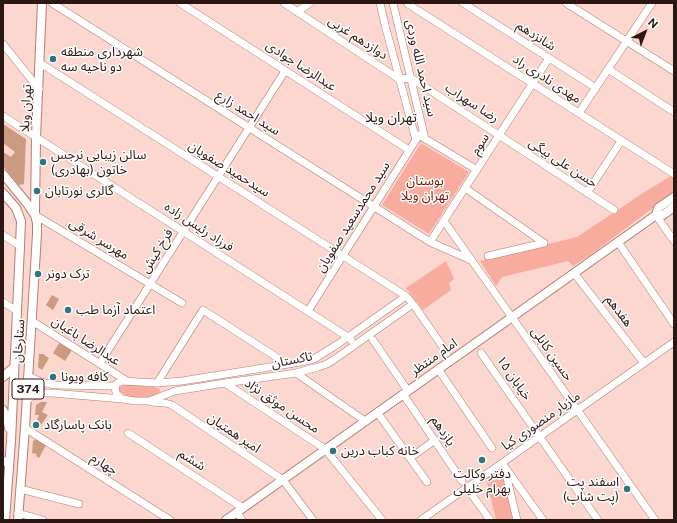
<!DOCTYPE html>
<html>
<head>
<meta charset="utf-8">
<style>
  body { margin:0 }
  #map { position:relative; width:677px; height:523px; overflow:hidden; background:#fcd7d0; font-family:"Public Sans",sans-serif }
  canvas { display:block }
  .frame { position:absolute; inset:0; border:4px solid #2c1713; pointer-events:none }
  .north { position:absolute; left:625px; top:12px; width:40px; height:40px; -webkit-text-stroke:3px #fff; paint-order:stroke; rotate:42deg; font-size:11px; font-weight:700; line-height:16px; text-align:center; color:#2c1713 }
  .north::after { content:''; display:block; margin:auto; width:14px; height:18px; background:#2c1713; clip-path:polygon(50% 0,100% 100%,50% 72%,0 100%) }
</style>
</head>
<body>
<div id="map">
<canvas width="677" height="523"></canvas>
<div class="frame"></div>
<div class="north">N</div>
</div>
<script>
const c = document.querySelector('canvas').getContext('2d');
c.lineJoin = 'round';
function paint(path, color) {
  c.fillStyle = color;
  c.fill(path, 'evenodd');
}
function poly(rows) {
  const path = new Path2D();
  for (const r of rows) {
    path.moveTo(r[0], r[1]);
    for (let i = 2; i < r.length; i += 2) path.lineTo(r[i], r[i + 1]);
  }
  return path;
}
function trace(path, color, width, dash) {
  c.strokeStyle = color;
  c.lineWidth = width;
  c.lineCap = dash ? 'butt' : 'round';
  c.setLineDash(dash || []);
  c.stroke(path);
}
function drawText(font, color, halo, rows, align = 'center') {
  c.font = font + ' "Public Sans","Noto Sans Arabic",sans-serif';
  c.lineWidth = 3;
  c.setLineDash([]);
  c.textBaseline = 'middle';
  c.strokeStyle = halo;
  c.fillStyle = color;
  for (const [text, x, y, turn = 0] of rows) {
    c.save();
    c.translate(x, y);
    c.rotate((+turn || 0) * Math.PI / 180);
    c.textAlign = isNaN(turn) ? turn : align;
    if (halo) c.strokeText(text, 0, 0);
    c.fillText(text, 0, 0);
    c.restore();
  }
}
paint(poly([
  [421,143,469,172,429,234,382,205],
  [674,174,674,192,589,256,573,266,568,261,502,277,496,286,480,261,577,237,640,195],
  [446,261,454,279,449,283,451,290,423,310,406,288],
  [123,383,158,388,160,389,160,391,159,394,151,398,130,398,119,391,118,388],
  [502,467,515,520,496,520,486,478]
]), '#f7ac9d');
paint(poly([
  [3,124,26,139,24,184,19,185,3,166,3,152,11,157,15,152,3,143],
  [52,295,59,299,53,310,46,305],
  [60,342,72,350,65,361,53,353],
  [39,354,44,354,44,355,49,358,42,370,38,367],
  [41,402,47,402,42,412,48,415,41,425,38,423,39,421,37,420,39,415,35,415,36,405],
  [36,439,46,445,39,458,36,456,37,454,32,453,33,441]
]), '#cb9b7f');
const minor = poly([
  [52,3,430,242,471,260],
  [180,3,409,150],
  [284,3,399,79,411,78,614,210],
  [380,3,385,25,416,140],
  [393,3,425,139],
  [463,3,596,88],
  [566,3,674,71],
  [408,4,674,174],
  [297,12,310,3],
  [3,44,39,89],
  [40,63,406,296,413,304,447,353],
  [608,69,674,112],
  [579,113,652,3],
  [3,116,348,337,351,340],
  [465,188,544,243],
  [587,193,621,141],
  [35,215,182,303],
  [656,215,674,241],
  [444,221,655,520],
  [3,235,20,246],
  [430,242,549,58],
  [618,242,674,324],
  [488,256,544,243],
  [574,273,644,363],
  [406,296,338,344,314,359,301,362,182,381,157,383,123,381,116,384,115,386,116,393,122,399,135,401,149,401,175,391,225,383,296,373,318,367,327,364,335,359,413,304],
  [3,302,17,311],
  [308,311,419,135,477,170],
  [32,321,127,381],
  [373,340,408,391],
  [481,353,598,520],
  [100,363,285,71],
  [438,369,492,448],
  [296,373,365,421],
  [28,376,41,382,55,385,115,386],
  [157,383,203,310,287,364],
  [225,383,325,449,382,520],
  [403,394,462,481],
  [27,400,36,394,40,393,52,393,122,399],
  [151,402,165,403,172,405,283,480,313,520],
  [377,412,427,482],
  [25,428,170,520],
  [128,433,243,508],
  [410,458,435,440],
  [3,460,9,465],
  [502,463,543,520],
  [505,470,517,520],
  [467,488,490,520],
  [20,489,79,504],
  [237,512,242,520],
  [18,513,43,520],
  [421,520,674,342]
]);
const major = poly([
  [3,174,26,202,35,215,37,223,37,234,25,428,18,520],
  [3,193,16,208,21,221,20,246,11,441,5,520],
  [35,214,36,137,42,3],
  [656,215,663,215,674,207],
  [3,377,14,367],
  [3,410,7,418,9,428],
  [226,520,656,215,658,208,674,197]
]);
trace(minor, '#b47d73', 8);
trace(major, '#b47d73', 10);
trace(minor, '#fff', 7);
trace(major, '#fff', 8);
for (const [x, y, r, color] of [
  [53,59,4,"#2e7581"],
  [43,162,4,"#2e7581"],
  [37,191,4,"#2e7581"],
  [38,274,4,"#2e7581"],
  [68,310,4,"#2e7581"],
  [53,377,4,"#2e7581"],
  [36,425,4,"#2e7581"],
  [333,451,4,"#2e7581"],
  [482,460,4,"#2e7581"],
  [627,489,4,"#2e7581"]
]) {
  const dot = new Path2D();
  dot.arc(x, y, r, 0, 2 * Math.PI);
  c.fillStyle = color;
  c.fill(dot);
  trace(dot, '#fff', 1.5);
}
for (const [x, y, w] of [
  [28,389,32]
]) {
  const box = new Path2D();
  box.roundRect(x - w / 2, y - 10, w, 20, 3);
  c.fillStyle = '#fff';
  c.fill(box);
  trace(box, '#2c1713', 1);
}
drawText('bold 12px', '#2c1713', null, [
  ["374",28,389]
]);
drawText('13px', '#2c1713', '#fff', [
  ["شانزدهم",536,36,33],
  ["دوازدهم غربی",358,38,33],
  ["عبدالرضا جوادی",301,66,33],
  ["سید احمد الله وردی",421,68,77],
  ["مهدی نادری راد",547,79,33],
  ["رضا سهراب",472,103,33],
  ["تهران ویلا",26,108,-87],
  ["سید احمد زارع",248,113,32],
  ["سوم",480,144,-57],
  ["حسن علی بیگی",563,163,33],
  ["سیدحمید صفویان",229,169,32],
  ["سید محمدسعید صفویان",353,217,-58],
  ["فرزاد رئیس زاده",199,227,33],
  ["مهرسر شرقی",99,239,31],
  ["فرخ کیش",157,251,-58],
  ["هفدهم",619,311,53],
  ["ستارخان",19,341,-86],
  ["عبدالرضا باغبان",86,341,33],
  ["حسین کابلی",552,354,55],
  ["امام منتظر",434,357,-35],
  ["تاکستان",292,360,-11],
  ["خیابان ۱۵",514,378,55],
  ["محسن موثق نژاد",282,406,34],
  ["مازیار منصوری کیا",541,421,-35],
  ["یازدهم",443,431,56],
  ["امیر همتیان",234,433,34],
  ["ششم",192,460,33],
  ["چهارم",104,464,32]
]);
drawText('13px', '#2c1713', '#fff', [
  ["شهرداری منطقه",61,52],
  ["دو ناحیه سه",61,67],
  ["سالن زیبایی نرجس",51,155],
  ["خاتون (بهادری)",51,170],
  ["گالری نورتابان",45,191],
  ["ترک دونر",46,274],
  ["اعتماد آزما طب",76,310],
  ["کافه ویونا",61,377],
  ["بانک پاسارگاد",44,425],
  ["خانه کباب درین",341,451],
  ["دفتر وکالت",482,474,"center"],
  ["بهرام خلیلی",482,489,"center"],
  ["اسفند پت",619,482,"right"],
  ["(پت شاپ)",619,497,"right"]
], 'left');
drawText('13px', '#7b1306', '#fff', [
  ["بوستان",425,181],
  ["تهران ویلا",425,196]
]);
drawText('14px', '#2c1713', '#fff', [
  ["تهران ویلا",391,118]
]);
</script>
</body>
</html>
